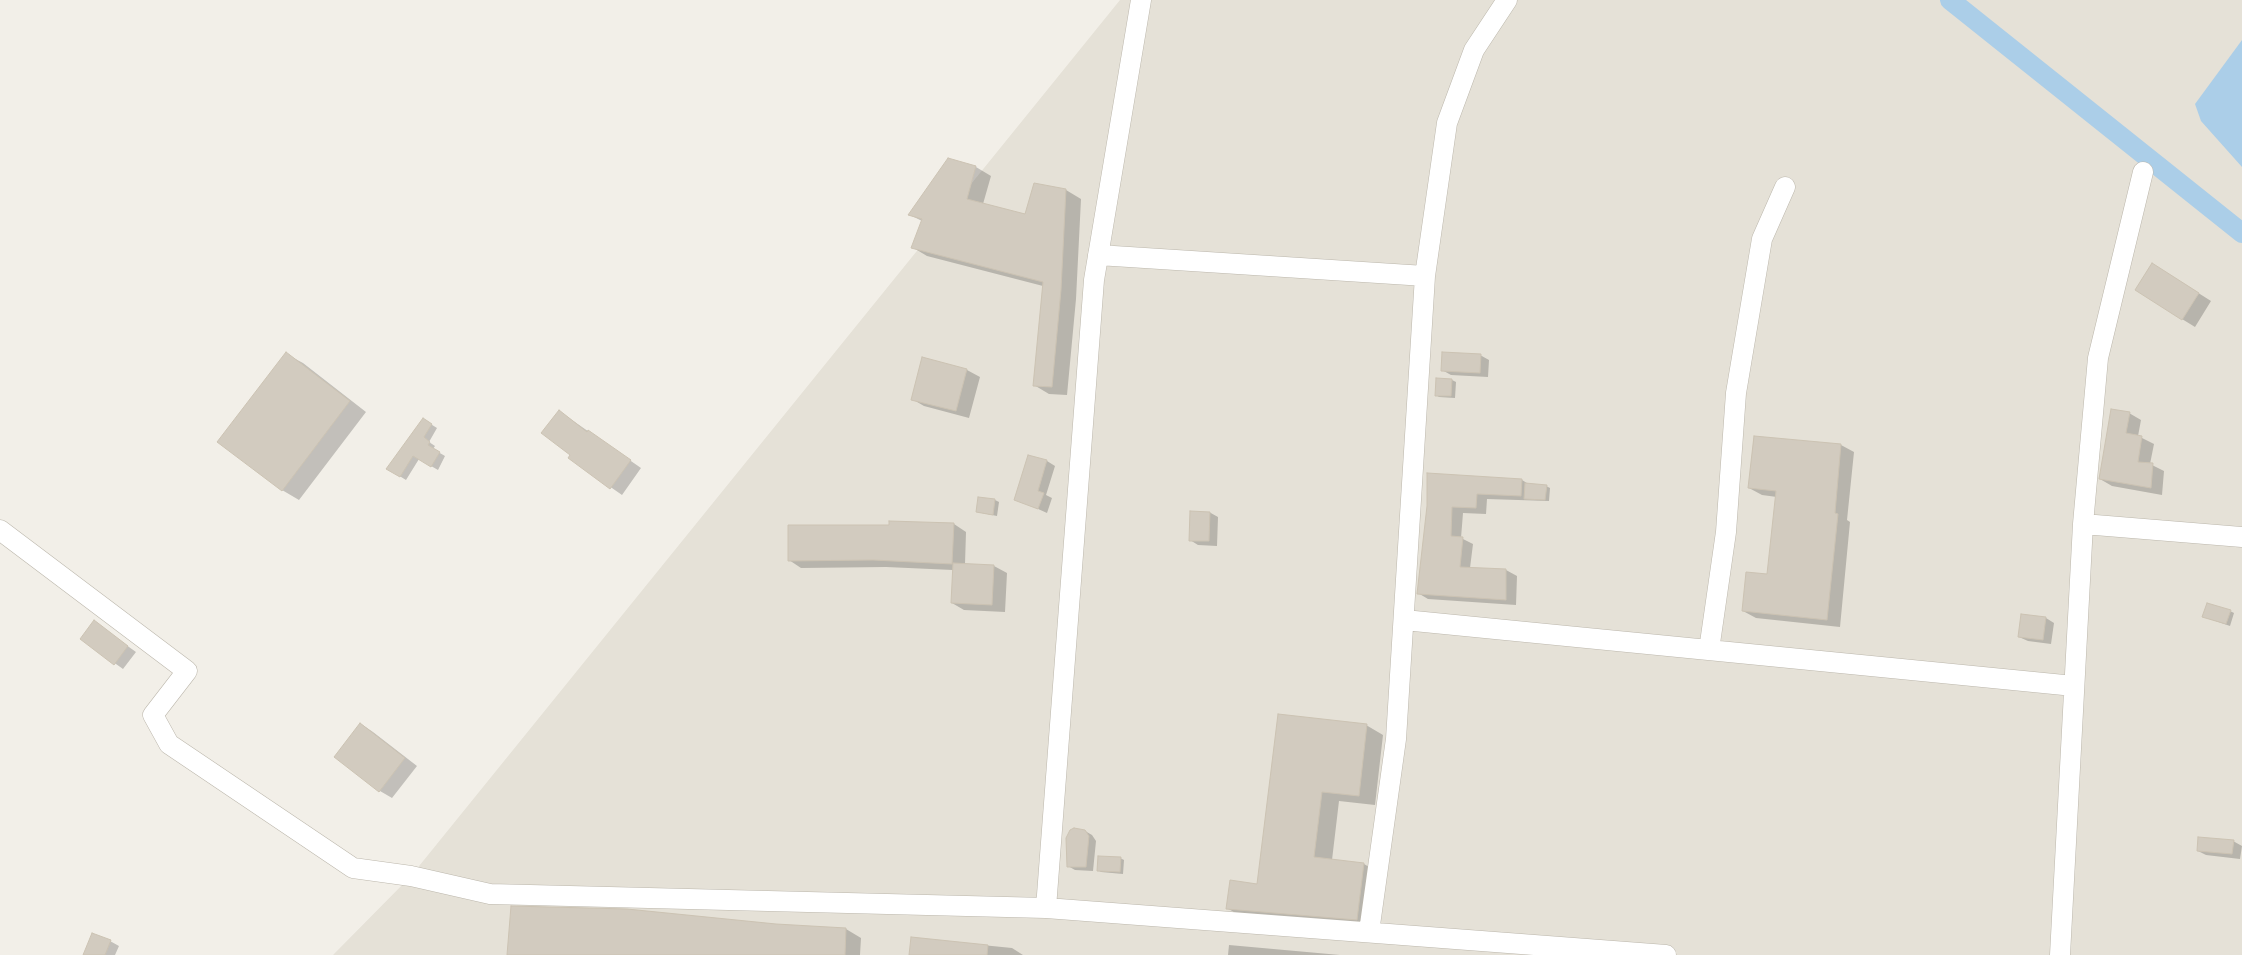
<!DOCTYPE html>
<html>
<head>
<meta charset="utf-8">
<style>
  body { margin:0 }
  canvas { display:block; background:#f2efe8 }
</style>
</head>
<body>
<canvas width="2242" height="955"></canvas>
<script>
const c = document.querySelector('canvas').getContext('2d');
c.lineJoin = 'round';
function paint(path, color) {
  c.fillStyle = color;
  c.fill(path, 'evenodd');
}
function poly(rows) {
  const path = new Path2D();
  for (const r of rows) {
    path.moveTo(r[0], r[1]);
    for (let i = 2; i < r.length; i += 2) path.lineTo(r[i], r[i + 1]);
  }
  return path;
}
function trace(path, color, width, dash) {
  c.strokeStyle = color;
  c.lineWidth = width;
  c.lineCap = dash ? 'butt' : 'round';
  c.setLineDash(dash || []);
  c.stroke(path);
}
paint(poly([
  [1120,0,2242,0,2242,955,333,955,411,876]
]), '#e5e1d7');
paint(poly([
  [2242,40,2242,167,2201,121,2195,104]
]), '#abcee8');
paint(poly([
  [976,167,991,176,983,204,1026,215,1066,190,1081,199,1076,299,1067,395,1049,394,1034,385,1043,286,927,256,912,247,922,221,910,215],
  [2165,272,2211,301,2195,327,2182,319],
  [286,354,303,363,366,412,299,500,282,490],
  [1480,355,1489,360,1488,377,1451,375,1442,370],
  [923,358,967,370,980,377,969,418,924,406,912,399],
  [1452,380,1456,382,1455,398,1439,397,1436,395],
  [559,411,641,468,622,495,569,458,571,455],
  [2129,413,2141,420,2138,436,2154,444,2150,464,2164,471,2162,495,2112,486,2100,479],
  [429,423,437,428,429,442,435,446,433,449,445,456,438,470,419,459,406,480,388,469],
  [1754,437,1841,445,1854,452,1847,520,1850,522,1840,627,1756,618,1743,611,1768,575,1777,497,1762,495,1749,488],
  [1029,456,1047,461,1055,466,1046,495,1052,498,1047,513,1016,499],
  [1522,480,1530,485,1546,486,1550,488,1549,501,1487,499,1486,514,1463,513,1461,538,1473,544,1470,568,1506,570,1517,576,1516,605,1428,599,1418,593,1428,506],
  [995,500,999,502,997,516,977,512],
  [1209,512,1218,517,1217,546,1198,545,1190,540],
  [954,524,966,532,965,564,994,566,1007,573,1005,612,964,610,952,603,953,570,886,567,801,568,789,560],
  [2230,611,2234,613,2230,626,2204,617],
  [2046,618,2054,623,2051,644,2028,641,2019,637],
  [94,622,136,652,123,669,81,639],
  [361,724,373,732,417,766,392,798,380,791],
  [1366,725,1383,735,1375,805,1339,801,1332,860,1364,864,1381,874,1374,929,1244,918,1227,908,1258,885],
  [1085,831,1092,835,1096,841,1093,871,1075,870,1068,866],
  [2233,841,2242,846,2240,859,2206,855,2198,851],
  [1120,858,1124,860,1123,874,1101,872,1098,870],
  [776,925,846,929,861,938,860,955,508,955],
  [912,938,1012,948,1023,955,910,955],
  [110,941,119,946,115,955,84,955],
  [1229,945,1340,955,1228,955]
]), '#0003');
trace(poly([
  [1950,0,2242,233]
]), '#abcee8', 20);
const building = poly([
  [948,158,976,166,967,199,1025,214,1034,183,1066,189,1061,290,1052,387,1033,386,1043,282,911,248,922,219,908,215,948,158],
  [2152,263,2199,293,2182,320,2135,290,2152,263],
  [286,352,350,401,282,491,217,442,286,352],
  [1442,352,1481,354,1480,373,1441,371,1442,352],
  [922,357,967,369,956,411,911,400,922,357],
  [1436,378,1452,379,1451,396,1435,396,1436,378],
  [2111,409,2130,412,2126,433,2142,436,2138,462,2153,463,2151,488,2099,479,2111,409],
  [559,410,587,432,588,430,631,460,610,489,568,458,570,455,541,433,559,410],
  [423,418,432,424,424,437,430,442,428,445,440,452,431,467,413,456,400,477,386,469,423,418],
  [1754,436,1841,444,1835,513,1838,514,1827,620,1742,611,1746,572,1767,574,1776,491,1748,488,1754,436],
  [1028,455,1047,460,1038,491,1044,493,1038,509,1014,500,1028,455],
  [1427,473,1522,479,1521,496,1477,494,1476,508,1452,507,1451,536,1463,537,1460,567,1506,569,1506,600,1417,594,1427,506,1427,473],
  [1525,483,1547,485,1545,500,1524,499,1525,483],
  [978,497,995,499,993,515,976,512,978,497],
  [1190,511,1210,512,1209,541,1189,541,1190,511],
  [889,521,954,523,952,564,873,560,788,561,788,525,889,525,889,521],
  [953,563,994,565,992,605,951,603,953,563],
  [2207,603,2231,610,2226,624,2202,617,2207,603],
  [2021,614,2046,617,2043,640,2018,637,2021,614],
  [94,620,128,646,114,665,80,639,94,620],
  [1278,714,1367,724,1359,796,1322,792,1314,857,1364,863,1357,920,1226,909,1230,880,1257,884,1278,714],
  [360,723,405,758,379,792,334,757,360,723],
  [1074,828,1085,830,1089,836,1086,867,1067,867,1066,838,1070,830,1074,828],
  [2198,837,2234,840,2232,854,2197,851,2198,837],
  [1098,856,1121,857,1120,872,1097,871,1098,856],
  [511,906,627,909,776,924,846,928,845,955,507,955,511,906],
  [92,933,111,940,105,955,83,955,92,933],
  [911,937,988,945,987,955,909,955,911,937]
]);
paint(building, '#d2cbbf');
trace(building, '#ccc3b3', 1);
const minor = poly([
  [1098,255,1425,276,1447,123,1474,50,1507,0],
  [2083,524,2242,537],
  [0,530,187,671,153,715,169,744,353,868,411,876,490,894,1046,908,1094,280,1141,0],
  [1404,620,2074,686],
  [1709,650,1726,532,1736,393,1762,239,1785,187],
  [1046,908,1666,955],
  [1369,932,1396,739,1425,276],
  [2060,955,2083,524,2098,358,2143,172]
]);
trace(minor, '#bcb7ac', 21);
trace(minor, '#fff', 20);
</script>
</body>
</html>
